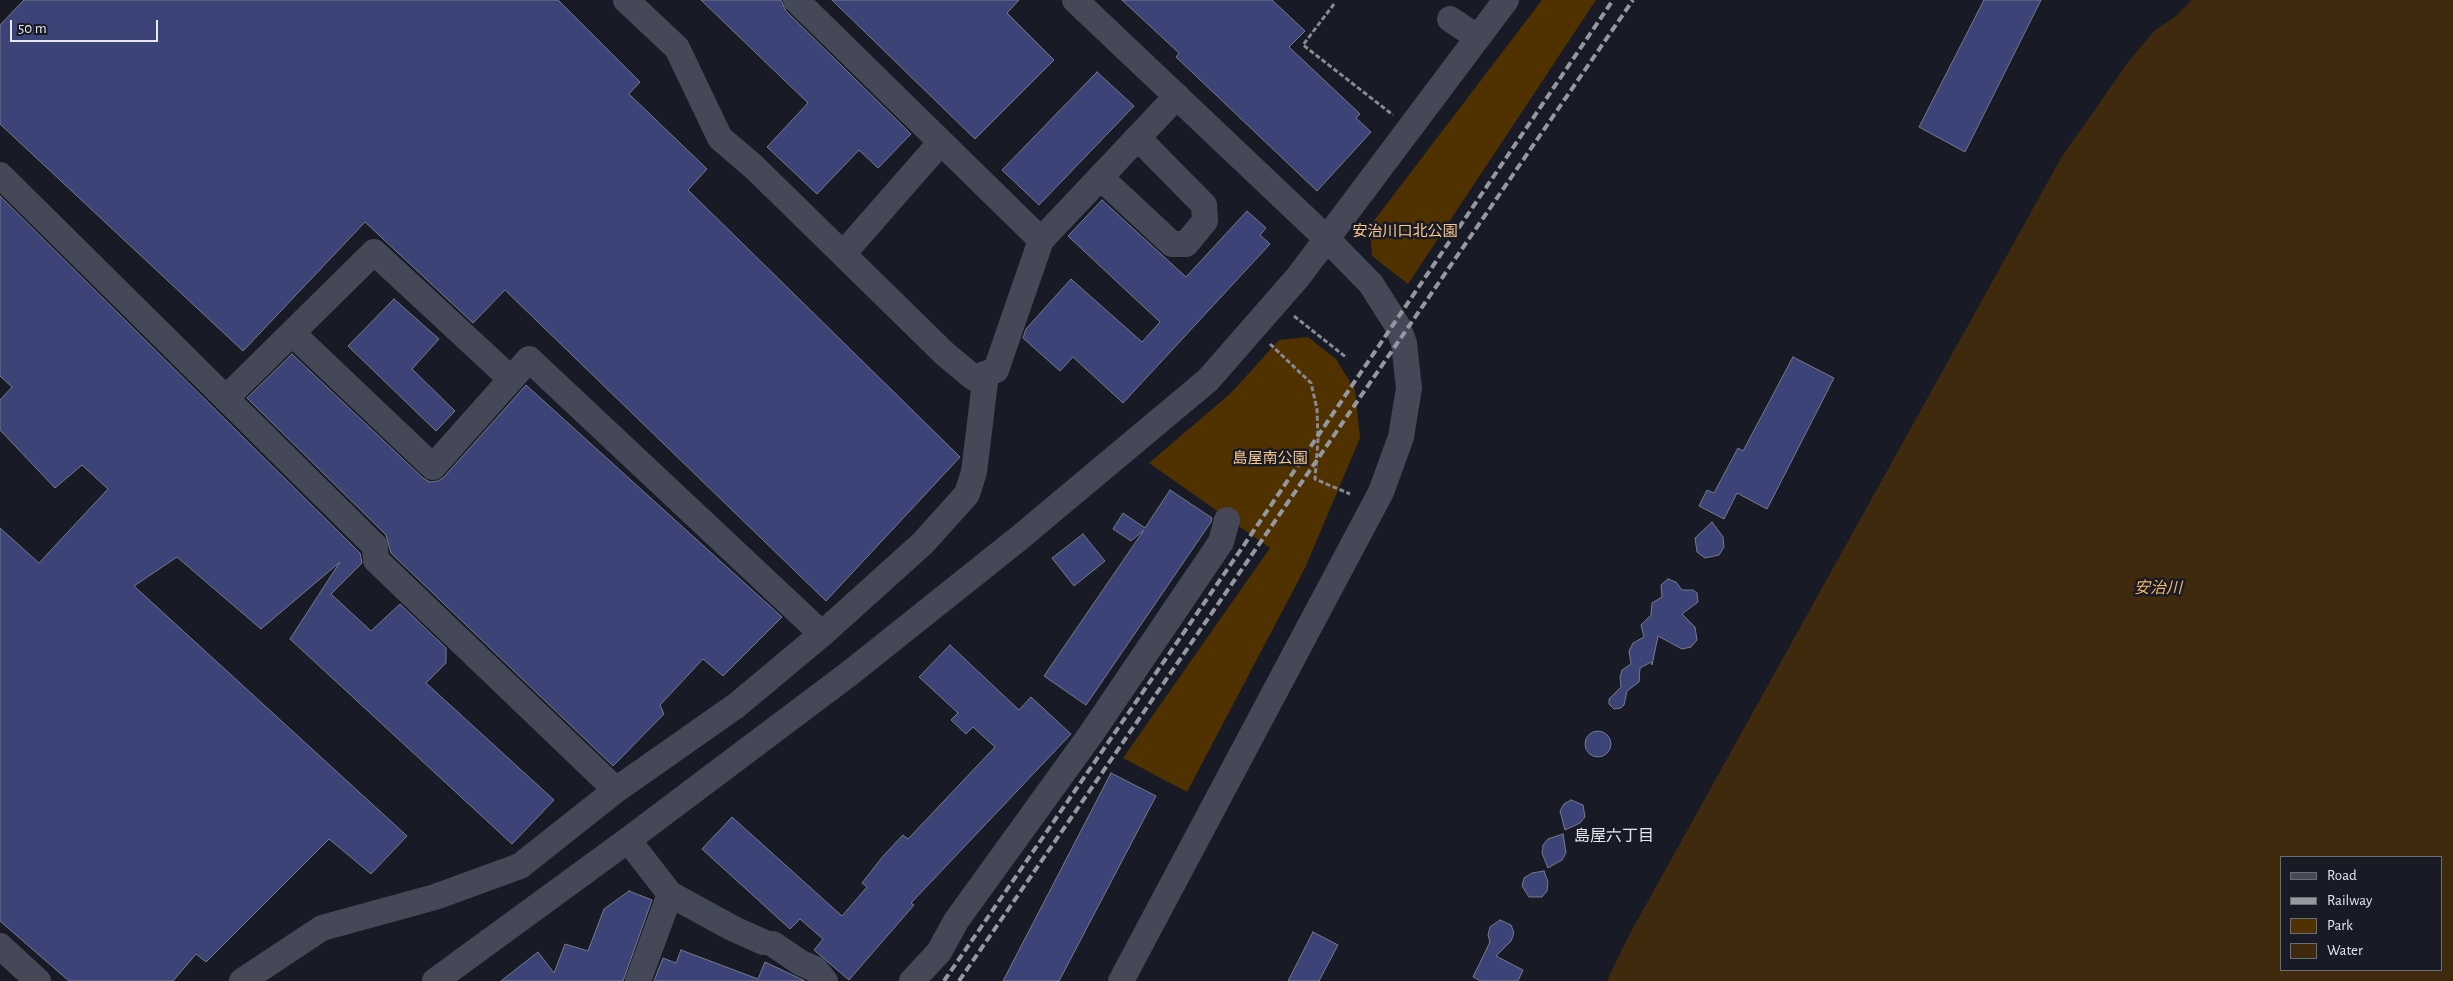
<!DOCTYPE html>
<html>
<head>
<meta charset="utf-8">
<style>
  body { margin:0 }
  #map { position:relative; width:2453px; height:981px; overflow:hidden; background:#181a26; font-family:"Alegreya Sans",sans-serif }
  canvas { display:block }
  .legend { position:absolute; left:2280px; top:856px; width:162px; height:115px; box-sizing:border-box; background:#181a26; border:1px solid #6a6c76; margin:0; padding:6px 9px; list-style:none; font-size:15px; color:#e5e7ef }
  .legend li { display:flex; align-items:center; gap:10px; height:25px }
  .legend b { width:25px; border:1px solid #6a6c76 }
  .scale { position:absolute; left:10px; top:20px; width:148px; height:22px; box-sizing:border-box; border:2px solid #e5e7ef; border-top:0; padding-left:6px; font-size:15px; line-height:18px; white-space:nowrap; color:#e5e7ef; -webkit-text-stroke:4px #181a26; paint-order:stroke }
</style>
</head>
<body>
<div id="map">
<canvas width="2453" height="981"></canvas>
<ul class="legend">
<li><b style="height:6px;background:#454856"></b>Road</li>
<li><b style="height:6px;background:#9597a1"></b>Railway</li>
<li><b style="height:14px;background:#503100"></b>Park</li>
<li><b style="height:14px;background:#3f2a0e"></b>Water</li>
</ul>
<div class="scale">50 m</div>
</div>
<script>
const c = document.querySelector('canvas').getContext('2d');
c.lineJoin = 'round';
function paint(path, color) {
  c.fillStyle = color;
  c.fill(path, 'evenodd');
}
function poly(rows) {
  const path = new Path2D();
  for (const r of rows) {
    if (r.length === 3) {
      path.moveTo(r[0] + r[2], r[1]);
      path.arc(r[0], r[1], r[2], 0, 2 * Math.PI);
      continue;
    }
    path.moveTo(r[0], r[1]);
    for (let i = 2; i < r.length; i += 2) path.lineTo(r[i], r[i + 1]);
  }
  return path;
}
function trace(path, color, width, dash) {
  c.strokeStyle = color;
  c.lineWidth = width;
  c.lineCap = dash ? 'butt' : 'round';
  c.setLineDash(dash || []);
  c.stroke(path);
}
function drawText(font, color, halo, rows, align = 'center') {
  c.font = font + ' "Alegreya Sans","Noto Sans JP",sans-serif';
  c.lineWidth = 5;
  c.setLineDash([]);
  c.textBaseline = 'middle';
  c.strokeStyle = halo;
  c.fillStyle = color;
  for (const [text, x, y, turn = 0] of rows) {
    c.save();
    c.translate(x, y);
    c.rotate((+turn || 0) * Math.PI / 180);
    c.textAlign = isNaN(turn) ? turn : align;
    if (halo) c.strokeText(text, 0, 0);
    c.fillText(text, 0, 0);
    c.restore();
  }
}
paint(poly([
  [1542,0,1596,0,1408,284,1372,256,1370,226],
  [1308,337,1336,359,1355,390,1360,438,1305,568,1187,792,1123,758,1270,548,1149,463,1231,393,1279,340]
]), '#503100');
paint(poly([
  [2192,0,2453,0,2453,981,1607,981,1627,939,2061,158,2129,61,2154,31,2176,16],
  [2282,857,2442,857,2442,970,2282,970]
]), '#3f2a0e');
const building = poly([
  [24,0,558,0,640,82,629,94,707,169,688,190,960,457,826,601,505,290,473,323,365,222,243,351,0,124,0,25,24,0],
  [701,0,781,0,786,11,911,134,878,168,859,150,817,194,767,147,808,103,701,0],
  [832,0,1019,0,1007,13,1054,60,975,139,832,0],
  [1122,0,1272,0,1305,31,1289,47,1360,114,1356,118,1371,132,1317,191,1176,57,1179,53,1122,0],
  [1984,0,2041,0,1965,152,1919,127,1984,0],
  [1097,72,1134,106,1039,205,1002,170,1097,72],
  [0,196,360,553,362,563,331,594,371,631,400,604,446,648,446,663,426,683,554,800,512,844,290,639,340,562,261,629,177,557,134,586,407,836,371,874,329,839,206,962,196,954,173,981,69,981,0,921,0,528,39,563,108,489,82,465,55,488,0,430,0,400,12,387,0,376,0,196],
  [1102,200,1186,277,1247,211,1266,228,1260,235,1270,244,1123,403,1073,357,1060,371,1023,338,1026,329,1071,279,1142,342,1160,322,1068,236,1102,200],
  [394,299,439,339,412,369,455,411,436,431,348,346,394,299],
  [292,354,423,478,430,482,438,481,444,477,526,385,782,617,723,676,703,659,660,705,664,714,613,766,391,553,386,535,247,398,292,354],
  [1793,357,1834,378,1767,509,1737,493,1724,519,1699,506,1707,490,1714,493,1738,448,1743,451,1793,357],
  [1170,490,1212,518,1211,522,1086,705,1044,676,1144,530,1131,541,1113,529,1123,513,1145,528,1170,490],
  [1712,522,1723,537,1724,547,1719,555,1705,558,1697,552,1695,538,1712,522],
  [1083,534,1105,561,1074,586,1052,558,1083,534],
  [1668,579,1676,582,1682,590,1693,590,1697,593,1698,602,1682,614,1695,627,1697,640,1691,647,1682,649,1658,636,1652,665,1651,662,1640,668,1639,682,1627,691,1624,705,1621,708,1614,709,1609,704,1609,699,1621,687,1620,677,1622,670,1631,664,1629,651,1633,643,1644,637,1641,625,1651,615,1652,603,1662,597,1661,585,1668,579],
  [950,645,1019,710,1031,697,1071,734,911,903,914,905,849,980,814,950,823,939,800,919,790,929,702,849,732,817,842,916,867,887,862,883,884,855,903,835,908,839,995,747,973,727,966,734,951,720,958,713,919,677,950,645],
  [1598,744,13],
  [1111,773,1156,796,1059,981,1003,981,1111,773],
  [1571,800,1583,805,1585,817,1580,823,1565,830,1560,811,1564,804,1571,800],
  [1563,834,1566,853,1562,860,1548,868,1542,853,1543,845,1548,839,1563,834],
  [1544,871,1548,882,1547,891,1542,897,1529,897,1522,886,1524,878,1532,873,1544,871],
  [629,891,652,900,623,981,501,981,538,952,554,973,565,944,588,951,604,909,629,891],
  [1500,920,1511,925,1514,933,1511,941,1496,956,1523,970,1518,981,1481,981,1473,977,1490,942,1488,935,1490,927,1500,920],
  [1313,932,1338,945,1319,981,1288,981,1313,932],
  [681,950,758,979,765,962,805,981,654,981,663,958,676,963,681,950]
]);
paint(building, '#3b4377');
trace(building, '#777b8a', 1);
trace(poly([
  [1334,4,1303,45,1393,115],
  [1294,316,1347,358],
  [1270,344,1311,383,1317,409,1318,440,1315,479,1350,494]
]), '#878993', 3, [5, 2.5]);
trace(poly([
  [626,0,677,48,720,138,754,167,945,354,974,378,996,370,1041,240,1177,96],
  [796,0,1041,240],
  [1075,0,1327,239,1371,284,1397,325,1404,343,1409,388,1401,437,1381,492,1121,981],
  [1450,19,1477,37],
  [0,175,375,546,376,560,616,790],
  [1100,177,1172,244,1186,244,1205,221,1204,205,1138,138],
  [843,254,941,142],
  [511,379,374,252,292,333,433,467,529,359,822,634],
  [226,398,292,333],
  [628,840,670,894,732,928,763,942],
  [773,944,801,963,815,969,825,981],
  [0,946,38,981],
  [242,981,322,928,435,897,520,866,616,790,737,705,822,634,923,543,967,494,974,472,986,374],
  [435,981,628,840,850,673,1018,539,1208,380,1298,277,1506,0],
  [638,981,670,894],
  [912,981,939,952,956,921,1091,734,1221,542,1227,520]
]), '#454856', 26);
trace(poly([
  [944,981,1242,548,1613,0],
  [959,981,1633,0]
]), '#9597a1', 4, [8, 4]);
drawText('15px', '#f8c88c', '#181a26', [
  ["安治川口北公園",1405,231],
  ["島屋南公園",1270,458]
]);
drawText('italic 16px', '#f2b76a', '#181a26', [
  ["安治川",2158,588]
]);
drawText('16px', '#e5e7ef', '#181a26', [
  ["島屋六丁目",1614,836]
]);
</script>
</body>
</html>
